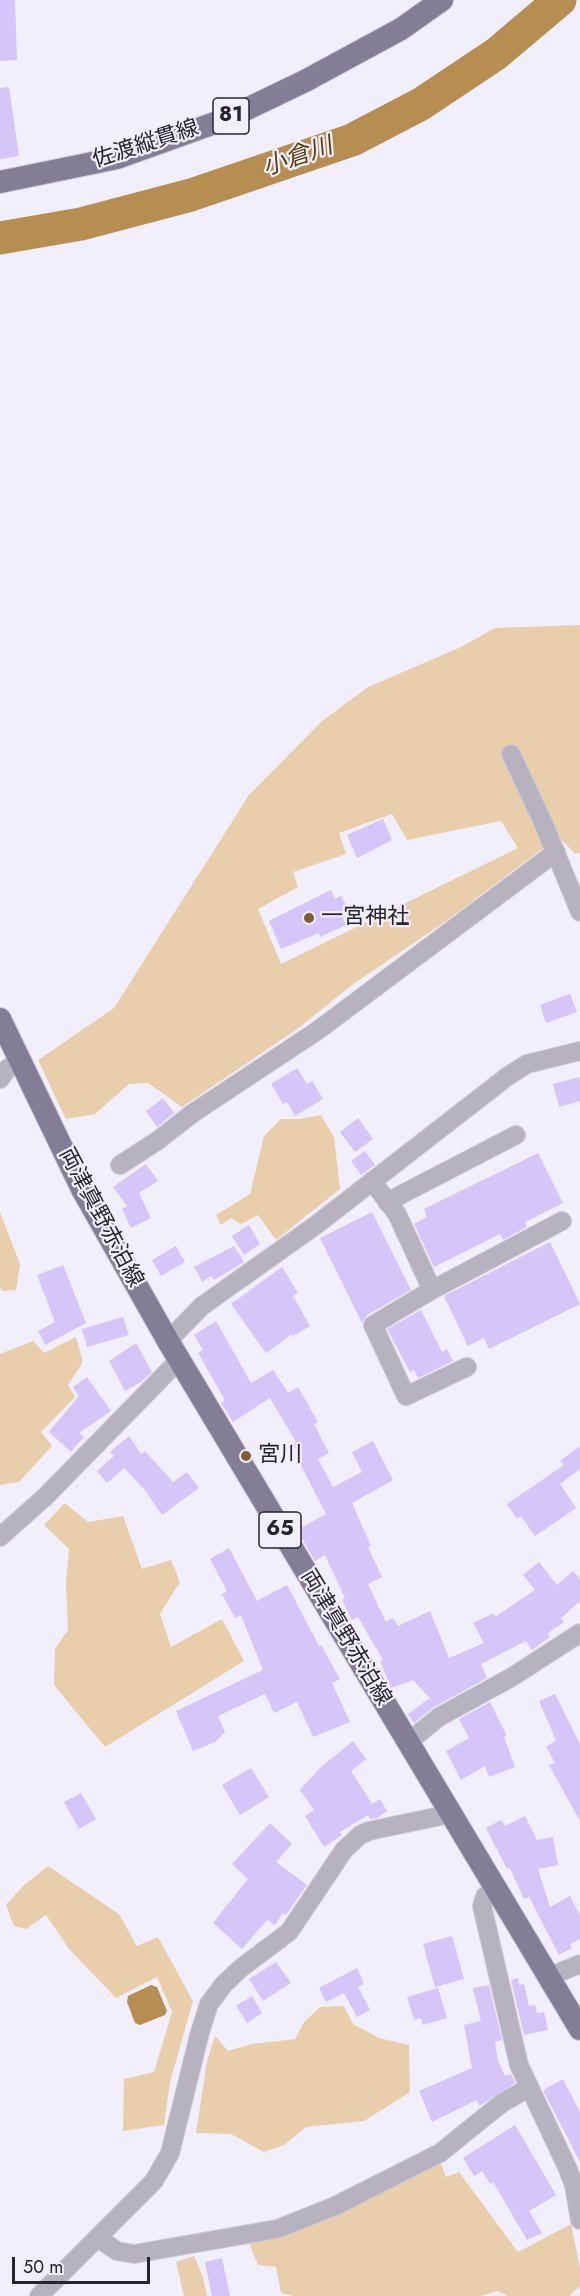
<!DOCTYPE html>
<html>
<head>
<meta charset="utf-8">
<style>
  body { margin:0 }
  #map { position:relative; width:580px; height:2296px; overflow:hidden; background:#f2effc; font-family:Jost,sans-serif }
  canvas { display:block }
  .scale { position:absolute; left:12px; top:2257px; width:138px; height:27px; box-sizing:border-box; border:3px solid #27232f; border-top:0; padding-left:8px; font-size:18px; line-height:21px; white-space:nowrap; color:#27232f; -webkit-text-stroke:4px #f2effc; paint-order:stroke }
</style>
</head>
<body>
<div id="map">
<canvas width="580" height="2296"></canvas>
<div class="scale">50 m</div>
</div>
<script>
const c = document.querySelector('canvas').getContext('2d');
c.lineJoin = 'round';
function paint(path, color) {
  c.fillStyle = color;
  c.fill(path, 'evenodd');
}
function poly(rows) {
  const path = new Path2D();
  for (const r of rows) {
    path.moveTo(r[0], r[1]);
    for (let i = 2; i < r.length; i += 2) path.lineTo(r[i], r[i + 1]);
  }
  return path;
}
function trace(path, color, width, dash) {
  c.strokeStyle = color;
  c.lineWidth = width;
  c.lineCap = dash ? 'butt' : 'round';
  c.setLineDash(dash || []);
  c.stroke(path);
}
function drawText(font, color, halo, rows, align = 'center') {
  c.font = font + ' Jost,"Noto Sans JP",sans-serif';
  c.lineWidth = 4.5;
  c.setLineDash([]);
  c.textBaseline = 'middle';
  c.strokeStyle = halo;
  c.fillStyle = color;
  for (const [text, x, y, turn = 0] of rows) {
    c.save();
    c.translate(x, y);
    c.rotate((+turn || 0) * Math.PI / 180);
    c.textAlign = isNaN(turn) ? turn : align;
    if (halo) c.strokeText(text, 0, 0);
    c.fillText(text, 0, 0);
    c.restore();
  }
}
paint(poly([
  [580,625,580,853,576,854,558,837,452,917,352,985,296,1030,182,1107,148,1083,129,1084,95,1114,66,1119,38,1060,114,1008,249,795,322,721,368,687,461,647,495,628],
  [392,814,407,840,501,821,518,848,281,964,258,909,298,887,293,872,346,854,339,833],
  [321,1115,334,1137,340,1189,276,1240,258,1215,241,1224,231,1218,221,1225,216,1215,250,1194,264,1136,281,1119,300,1119],
  [0,1212,20,1264,16,1290,3,1291,0,1287],
  [76,1337,83,1362,68,1385,75,1397,41,1432,52,1446,19,1482,0,1485,0,1354,33,1341,44,1353],
  [65,1503,88,1522,123,1516,142,1569,171,1560,180,1582,160,1614,171,1647,222,1619,244,1661,105,1747,54,1685,55,1649,68,1630,66,1583,69,1549,44,1525],
  [48,1866,119,1914,137,1946,158,1937,193,2001,170,2082,164,2125,123,2131,124,2079,154,2072,172,2012,157,1977,116,1998,69,1949,46,1915,26,1929,14,1926,6,1905,23,1886],
  [344,2006,353,2024,379,2038,409,2045,410,2092,364,2121,306,2127,284,2145,264,2152,231,2134,196,2133,207,2061,215,2036,228,2051,252,2044,295,2039,304,2022,320,2007],
  [440,2162,446,2177,459,2172,518,2252,571,2224,580,2268,580,2286,569,2296,507,2296,498,2291,480,2296,293,2296,281,2293,276,2267,258,2265,249,2243],
  [194,2256,203,2277,207,2296,184,2296,176,2262]
]), '#e9ceab');
paint(poly([
  [151,1985,157,1987,167,2011,165,2015,140,2025,135,2023,127,2002,128,1996]
]), '#b78e52');
trace(poly([
  [0,238,81,224,191,195,352,140,421,104,496,54,560,0]
]), '#b78e52', 33);
paint(poly([
  [0,0,15,0,17,60,0,61],
  [9,87,19,156,0,159,0,88],
  [383,819,392,840,357,858,347,835],
  [331,890,335,899,341,896,345,903,349,912,342,915,346,925,320,937,319,933,281,949,269,921],
  [570,994,577,1012,546,1023,540,1005],
  [297,1068,307,1084,312,1081,323,1099,295,1116,287,1102,283,1104,271,1084],
  [580,1077,580,1101,559,1107,553,1084],
  [163,1098,174,1113,157,1127,146,1111],
  [358,1118,373,1139,355,1152,340,1132],
  [365,1151,375,1165,361,1175,351,1161],
  [538,1153,563,1203,525,1222,527,1227,503,1240,500,1234,434,1267,414,1224,427,1217,424,1209],
  [146,1164,158,1181,139,1193,151,1218,131,1228,122,1209,127,1206,113,1187],
  [372,1212,411,1290,367,1315,362,1323,320,1238],
  [249,1225,260,1244,244,1255,232,1236],
  [550,1242,580,1304,489,1349,484,1338,468,1346,444,1296],
  [176,1246,185,1262,161,1276,152,1260],
  [234,1246,244,1262,214,1280,211,1276,202,1282,194,1267],
  [63,1265,86,1323,45,1345,38,1331,55,1322,37,1275],
  [282,1267,298,1293,293,1296,310,1326,293,1336,292,1334,266,1353,231,1304],
  [421,1310,442,1352,447,1349,453,1361,418,1378,414,1370,410,1372,387,1329],
  [123,1317,129,1335,87,1347,82,1329],
  [216,1321,251,1383,273,1370,288,1393,298,1387,318,1422,314,1424,329,1453,318,1459,333,1487,362,1472,352,1452,373,1441,393,1480,352,1503,371,1546,368,1547,382,1577,368,1584,386,1622,393,1618,398,1626,430,1611,449,1658,484,1643,473,1623,494,1613,495,1617,535,1590,523,1575,539,1562,557,1585,573,1571,580,1579,580,1601,561,1618,564,1622,548,1633,550,1637,532,1650,526,1641,481,1664,487,1678,434,1707,414,1723,408,1714,430,1698,413,1680,391,1688,380,1661,383,1660,358,1617,352,1620,342,1600,345,1598,325,1555,315,1561,297,1530,326,1514,297,1458,299,1456,293,1444,296,1442,270,1398,233,1422,221,1403,225,1400,198,1353,203,1350,194,1335],
  [136,1343,152,1372,141,1382,125,1391,109,1361],
  [87,1377,111,1411,79,1433,84,1437,71,1452,49,1432,79,1396,73,1387],
  [129,1436,141,1454,145,1451,173,1482,187,1472,199,1488,162,1515,144,1489,124,1468,107,1483,97,1471,114,1456,110,1452],
  [580,1446,580,1469,560,1484,576,1508,535,1536,521,1516,517,1519,507,1504,564,1465,560,1461],
  [229,1548,257,1601,287,1585,319,1646,321,1645,340,1679,332,1683,350,1722,313,1737,297,1702,274,1713,265,1694,218,1716,225,1732,215,1742,193,1751,176,1711,263,1670,241,1615,235,1618,222,1594,227,1591,210,1559],
  [555,1694,580,1744,580,1821,549,1765,555,1763,546,1747,556,1740,539,1701],
  [490,1702,507,1736,504,1737,515,1767,489,1777,485,1766,461,1780,446,1751,469,1738,459,1719],
  [353,1741,366,1759,351,1771,372,1804,380,1799,387,1811,377,1818,370,1819,368,1815,340,1832,342,1835,324,1847,305,1816,314,1810,300,1790,321,1767],
  [251,1768,269,1797,240,1815,222,1785],
  [81,1793,96,1819,79,1829,64,1802],
  [525,1816,537,1840,553,1837,558,1865,538,1869,550,1907,570,1896,580,1916,580,1939,570,1944,572,1948,559,1955,529,1897,524,1899,510,1868,507,1869,486,1828,501,1820,505,1826],
  [270,1823,292,1844,276,1862,307,1885,286,1915,283,1913,275,1925,267,1920,242,1949,213,1923,248,1879,232,1864],
  [452,1936,464,1979,435,1987,423,1944],
  [276,1962,291,1983,263,2001,249,1979],
  [357,1968,364,1984,358,1987,370,2010,357,2017,344,1993,326,2002,319,1988],
  [518,1978,519,1985,524,1984,529,2006,535,2005,537,2013,544,2012,548,2030,524,2035,511,1980],
  [489,1985,502,2040,495,2042,498,2061,505,2076,511,2074,515,2083,481,2105,479,2106,477,2100,432,2122,419,2091,472,2068,464,2025,481,2021,473,1988],
  [438,1988,447,2018,423,2025,421,2018,414,2020,407,1997],
  [252,1996,262,2013,247,2023,236,2006],
  [563,2079,580,2112,580,2162,543,2090],
  [515,2125,556,2195,529,2211,542,2233,527,2240,493,2182,490,2184,482,2171,474,2176,463,2158],
  [222,2258,230,2296,212,2296,205,2262]
]), '#d5c5f9');
const minor = poly([
  [511,754,542,820,580,912],
  [0,1079,8,1068,19,1062],
  [120,1165,157,1141,193,1113,317,1031,556,852],
  [372,1181,397,1214,432,1290,562,1221],
  [387,1202,516,1135],
  [432,1290,373,1325,406,1396,467,1367],
  [168,1341,202,1306,316,1225,508,1076,527,1064,580,1051],
  [0,1537,46,1496,179,1360],
  [407,1743,439,1717,512,1677,580,1633],
  [495,1890,485,1896,482,1906,519,2065,567,2167,574,2185,580,2220],
  [548,1977,580,1964],
  [98,2238,117,2251,134,2254,277,2229,335,2206,440,2153,502,2103,528,2088],
  [39,2296,154,2181,170,2153,200,2032,209,2004,224,1984,241,1968,289,1932,344,1850,360,1835,369,1831,450,1814]
]);
const major = poly([
  [0,182,117,158,226,119,305,81,401,29,442,0],
  [0,1019,82,1189,168,1341,580,2029]
]);
trace(minor, '#cdcad7', 20);
trace(major, '#cdcad7', 24);
trace(minor, '#b6b2c0', 18);
trace(major, '#847d96', 22);
for (const [x, y, r, color] of [
  [309,918,6,"#7d5f33"],
  [246,1456,6,"#7d5f33"]
]) {
  const dot = new Path2D();
  dot.arc(x, y, r, 0, 2 * Math.PI);
  c.fillStyle = color;
  c.fill(dot);
  trace(dot, '#f2effc', 2);
}
for (const [x, y, w] of [
  [231,116,36],
  [280,1530,42]
]) {
  const box = new Path2D();
  box.roundRect(x - w / 2, y - 18, w, 36, 4.5);
  c.fillStyle = '#f2effc';
  c.fill(box);
  trace(box, '#27232f', 1.5);
}
drawText('bold 21px', '#27232f', null, [
  ["81",231,116],
  ["65",280,1530]
]);
drawText('22px', '#27232f', '#f2effc', [
  ["佐渡縦貫線",146,145,-18],
  ["両津真野赤泊線",100,1218,62],
  ["両津真野赤泊線",345,1638,59]
]);
drawText('22px', '#27232f', '#f2effc', [
  ["一宮神社",321,918],
  ["宮川",258,1456]
], 'left');
drawText('italic 24px', '#593c0b', '#f2effc', [
  ["小倉川",298,158,-19]
]);
</script>
</body>
</html>
